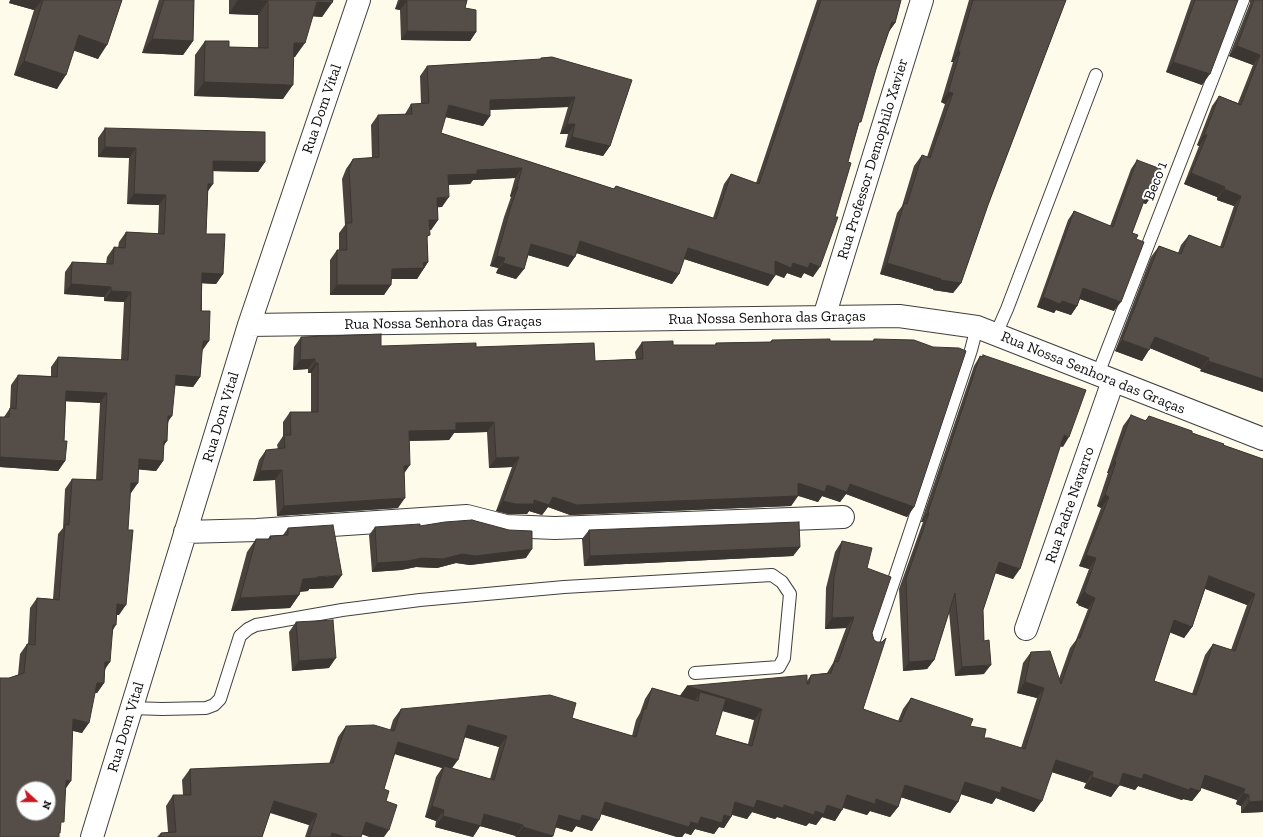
<!DOCTYPE html>
<html>
<head>
<meta charset="utf-8">
<style>
  body { margin:0 }
  #map { position:relative; width:1263px; height:837px; overflow:hidden; background:#fffbeb; font-family:"Zilla Slab",serif }
  canvas { display:block }
  .north { position:absolute; left:16px; top:781px; width:40px; height:40px; box-sizing:border-box; background:#fff; border:1px solid #9e9e9e; border-radius:50%; rotate:111deg; font-size:11px; font-weight:700; line-height:16px; text-align:center; color:#0c0c0c }
  .north::after { content:''; display:block; margin:auto; width:14px; height:18px; background:#c81821; clip-path:polygon(50% 0,100% 100%,50% 72%,0 100%) }
</style>
</head>
<body>
<div id="map">
<canvas width="1263" height="837"></canvas>
<div class="north">N</div>
</div>
<script>
const c = document.querySelector('canvas').getContext('2d');
c.lineJoin = 'round';
function poly(rows) {
  const path = new Path2D();
  for (const r of rows) {
    path.moveTo(r[0], r[1]);
    for (let i = 2; i < r.length; i += 2) path.lineTo(r[i], r[i + 1]);
  }
  return path;
}
function trace(path, color, width, dash) {
  c.strokeStyle = color;
  c.lineWidth = width;
  c.lineCap = dash ? 'butt' : 'round';
  c.setLineDash(dash || []);
  c.stroke(path);
}
function paint(path, color) {
  c.fillStyle = color;
  c.fill(path, 'evenodd');
}
function drawText(font, color, halo, rows, align = 'center') {
  c.font = font + ' "Zilla Slab",serif';
  c.lineWidth = 4;
  c.setLineDash([]);
  c.textBaseline = 'middle';
  c.strokeStyle = halo;
  c.fillStyle = color;
  for (const [text, x, y, turn = 0] of rows) {
    c.save();
    c.translate(x, y);
    c.rotate((+turn || 0) * Math.PI / 180);
    c.textAlign = isNaN(turn) ? turn : align;
    if (halo) c.strokeText(text, 0, 0);
    c.fillText(text, 0, 0);
    c.restore();
  }
}
const lane = poly([
  [996,334,1007,309,1096,75],
  [1098,374,1243,0],
  [872,646,971,350,977,327],
  [131,708,162,709,206,708,214,705,220,699,240,636,248,629,256,625,268,623,342,610,420,600,564,587,772,575,782,582,790,594,784,658,779,667,695,673]
]);
const street = poly([
  [824,317,922,0],
  [249,325,899,316,977,327,1263,439],
  [185,532,257,530,467,516,506,526,555,528,843,517],
  [1026,629,1113,381],
  [92,837,249,325,359,0]
]);
trace(lane, '#3f3f3f', 14);
trace(street, '#3f3f3f', 24);
trace(lane, '#fff', 12);
trace(street, '#fff', 22);
paint(poly([
  [10,0,122,0,98,59,74,50,57,89,14,75,34,10,9,3],
  [159,0,194,0,193,41,183,55,142,53],
  [229,0,333,0,322,17,313,16,295,57,294,57,283,99,194,96,195,55,205,41,229,47,258,48,258,15,229,14],
  [398,0,467,0,465,8,476,32,470,41,401,40,400,10,395,9],
  [817,0,901,0,895,23,889,31,876,69,858,127,813,277,804,273,801,278,787,273,784,278,775,274,768,286,684,259,679,274,672,284,577,253,568,267,528,255,524,269,516,279,496,273,498,268,490,266,504,217,511,197,510,196,515,178,473,180,470,184,448,185,442,207,438,207,438,220,431,230,429,230,427,239,428,262,417,279,391,279,384,295,330,295,330,260,337,250,339,250,339,233,345,225,342,179,346,169,353,159,372,158,371,125,378,115,405,114,411,104,421,104,420,76,427,66,540,60,541,58,552,57,610,146,603,156,565,147,568,134,560,134,568,107,490,110,490,116,483,126,445,117,441,133,614,189,616,186,713,218,724,184,731,174,756,183],
  [969,0,1066,0,988,205,961,283,953,293,933,290,933,289,880,274,897,213,902,206,914,166,922,155,927,157,945,104,941,102,953,62,951,62],
  [1191,0,1238,0,1202,85,1166,72],
  [1250,0,1263,0,1263,392,1200,371,1201,369,1150,348,1142,361,1115,351,1151,257,1159,246,1178,253,1181,245,1189,235,1220,247,1234,206,1217,200,1217,197,1184,184,1199,146,1197,145,1212,106,1219,96,1238,103,1253,65,1229,56,1250,3],
  [105,128,265,162,258,172,213,171,208,191,206,234,223,274,216,284,202,283,202,351,200,377,193,387,175,385,164,446,163,461,156,471,139,469,131,493,130,493,119,615,117,615,116,625,113,630,105,671,104,683,97,693,95,693,82,733,73,731,9,678,18,675,20,654,27,644,28,644,30,608,37,598,53,599,58,534,63,528,65,489,72,479,96,480,100,403,66,401,64,441,65,461,58,471,0,467,0,417,4,417,10,408,11,385,18,375,51,376,51,367,58,357,121,360,124,302,104,301,104,297,64,294,65,272,72,262,106,264,107,257,114,247,118,248,119,242,126,232,158,234,159,205,127,204,129,158,98,157,98,138],
  [1137,160,1152,195,1146,204,1143,203,1132,233,1136,239,1114,311,1080,299,1077,306,1071,315,1056,310,1054,313,1037,307,1068,220,1074,211,1110,226,1131,169],
  [301,337,381,346,476,347,595,361,636,359,635,352,642,342,673,345,715,345,716,343,770,342,772,340,830,341,873,341,874,339,914,507,907,517,846,494,840,502,822,496,818,502,798,496,791,506,570,515,548,507,542,515,529,511,527,514,508,514,496,511,512,467,489,468,487,432,454,433,449,440,409,441,398,508,277,516,275,480,253,481,259,460,266,450,278,449,277,445,283,436,283,422,290,412,311,412,311,373,308,373,308,369,293,370,294,347],
  [983,355,1063,447,1060,446,1013,579,995,573,983,610,984,674,955,676,949,612,934,660,927,669,903,671,899,589,923,522,921,522,974,366,980,356,982,357],
  [1131,415,1145,421,1149,416,1223,445,1263,459,1263,812,1241,813,1241,806,1236,804,1237,800,1201,788,1200,791,1192,801,1183,799,1182,800,1138,786,1135,790,1119,785,1111,797,1084,788,1086,783,1052,772,1034,812,996,798,992,804,961,794,958,802,950,813,901,797,898,807,890,817,870,811,867,815,843,808,835,821,822,817,816,825,809,823,806,826,777,817,775,819,752,812,747,819,732,815,731,817,724,828,719,827,714,834,695,829,691,835,685,833,682,837,677,837,601,814,592,831,576,826,572,832,555,827,552,837,515,837,516,836,480,826,473,837,435,827,436,821,425,817,436,777,442,768,395,754,361,837,305,837,309,825,270,813,262,837,157,837,161,833,168,832,166,806,173,795,183,795,182,780,190,769,329,764,338,737,346,726,390,730,393,720,401,709,572,718,632,736,636,720,640,713,645,699,652,688,680,696,687,686,807,681,811,675,827,673,833,663,846,628,825,629,826,588,835,552,842,541,867,568,872,633,863,709,898,721,903,709,911,698,970,726,984,738,1021,748,1037,698,1017,693,1023,663,1031,652,1059,679,1070,648,1076,640,1088,609,1078,605,1079,604,1076,603,1089,569,1079,566,1101,508,1097,506,1108,473,1107,473,1123,426],
  [1205,589,1247,605,1231,650,1213,644,1205,655,1192,694,1154,681,1170,632,1184,638,1192,627],
  [722,711,754,720,748,744,715,735],
  [465,737,499,747,490,779,452,768],
  [420,526,526,558,470,565,456,563,437,568,416,567,401,570,372,572,369,535,375,527],
  [288,528,333,588,309,589,308,591,300,592,299,595,290,608,231,611,247,552,256,539,268,539,270,536,283,535],
  [589,530,800,547,793,556,584,566,582,539],
  [296,622,329,668,292,671,289,632]
]), '#49423d');
paint(poly([
  [11,0,42,0,34,10,9,3],
  [238,0,268,1,258,15,229,14],
  [401,0,407,1,400,10,395,9],
  [317,2,332,3,322,17,307,16],
  [892,22,895,23,888,33],
  [407,31,476,32,470,41,401,40],
  [79,35,107,45,98,59,69,49],
  [152,39,193,41,183,55,142,53],
  [294,43,305,43,295,57,285,57],
  [1237,46,1260,55,1253,65,1229,56],
  [958,51,960,52,953,62,951,62],
  [24,61,66,75,57,89,14,75],
  [1173,62,1210,74,1202,85,1166,72],
  [204,82,293,85,283,99,194,96],
  [948,92,953,93,945,104,941,102],
  [575,97,568,107,483,110,490,100],
  [449,105,490,116,483,126,442,116],
  [567,124,575,124,568,134,560,134],
  [1204,135,1207,135,1199,146,1197,145],
  [572,137,610,146,603,156,565,147],
  [105,147,136,148,129,158,98,157],
  [213,161,265,162,258,172,206,171],
  [522,168,515,178,473,180,470,184,440,185,448,175,477,170],
  [1191,173,1225,187,1217,197,1184,184],
  [208,184,213,184,206,194],
  [517,186,518,187,511,197,510,196],
  [1224,189,1241,196,1234,206,1217,200],
  [1147,193,1152,195,1146,204,1141,202],
  [134,194,166,195,159,205,127,204],
  [449,197,442,207,430,208,437,198],
  [429,220,438,220,431,230,422,230],
  [580,241,679,274,672,284,573,252],
  [531,244,575,257,568,267,524,254],
  [688,248,775,276,768,286,681,258],
  [497,256,505,258,498,268,490,266],
  [775,261,810,263,820,267,813,277,804,273,801,278,787,273,784,278,768,272],
  [428,262,417,279,385,279,392,269,423,263],
  [503,263,524,269,516,279,496,273],
  [887,263,941,279,933,289,880,274],
  [202,273,223,274,216,284,195,283],
  [940,280,961,283,953,293,933,290],
  [71,284,111,287,104,297,64,294],
  [337,285,391,285,384,295,330,295],
  [1083,288,1121,302,1114,311,1077,298],
  [111,291,131,292,124,302,104,301],
  [1043,297,1062,301,1077,306,1071,315,1056,310,1054,313,1037,307],
  [1155,337,1209,358,1201,369,1147,347],
  [1122,340,1149,350,1142,361,1115,351],
  [203,341,209,341,202,351],
  [315,359,308,369,293,370,300,360],
  [1208,361,1263,379,1263,392,1200,371],
  [315,363,318,363,311,373,308,373],
  [176,375,200,377,193,387,169,385],
  [66,391,107,393,100,403,59,401],
  [168,416,172,416,165,426],
  [494,422,487,432,454,433,449,440,402,441,409,431,456,423],
  [1064,435,1069,437,1063,447,1057,445],
  [164,441,167,441,160,451],
  [0,457,65,461,58,471,0,467],
  [519,457,512,467,489,468,496,458],
  [139,459,163,461,156,471,132,469],
  [1114,462,1116,462,1108,473,1107,473],
  [410,465,403,475,404,466],
  [282,470,275,480,253,481,260,471],
  [131,483,138,483,131,493,124,493],
  [798,483,827,485,850,484,914,507,907,517,846,494,840,502,822,496,818,502,791,493],
  [1105,495,1109,497,1101,508,1097,506],
  [798,496,791,506,570,515,548,507,542,515,529,511,527,514,508,514,496,511,503,501,534,500,553,497],
  [405,498,398,508,277,516,284,506],
  [928,512,929,513,923,522,921,522],
  [800,547,793,556,584,566,590,556],
  [532,549,526,558,470,565,456,563,437,568,416,567,401,570,372,572,377,563,422,558,462,554],
  [1086,555,1096,558,1089,569,1079,566],
  [999,562,1020,569,1013,579,992,572],
  [342,575,333,588,309,589,308,591,294,592,303,579,317,577],
  [1209,576,1255,594,1247,605,1201,587],
  [1084,592,1086,593,1079,604,1076,603],
  [1086,594,1095,598,1088,609,1078,605],
  [299,595,290,608,231,611,240,598],
  [117,604,126,605,119,615,110,614],
  [854,617,846,628,825,629,832,618],
  [1174,620,1192,627,1184,638,1166,631],
  [336,658,329,668,292,671,299,661],
  [934,660,927,669,903,671,909,662],
  [105,662,110,662,103,672],
  [991,665,984,674,955,676,962,667],
  [1025,682,1044,688,1037,698,1017,693],
  [97,683,104,683,97,693,90,693],
  [687,686,762,709,754,720,697,703,700,692,694,702,679,697],
  [73,719,89,723,82,733,66,729],
  [468,725,507,736,499,747,460,736],
  [398,742,458,760,450,771,444,766,442,768,391,753],
  [1056,760,1093,772,1086,783,1048,771],
  [1123,773,1144,774,1200,791,1192,801,1183,799,1182,800,1138,786,1135,790,1116,784],
  [1205,775,1245,789,1237,800,1197,786],
  [1092,777,1119,786,1111,797,1084,788],
  [66,780,71,781,64,791],
  [965,782,1002,787,1042,801,1034,812,996,798,992,804,957,793],
  [905,785,958,802,950,813,897,796],
  [1243,793,1249,795,1241,806,1236,804],
  [847,795,876,799,898,807,890,817,870,811,867,815,839,806],
  [757,800,815,811,827,805,842,810,835,821,822,817,816,825,809,823,806,826,777,817,775,819,752,812,747,819,728,813,735,802],
  [274,801,317,814,309,825,266,811],
  [1263,801,1263,812,1241,813,1249,802],
  [605,802,691,822,701,817,724,815,731,817,724,828,719,827,714,834,695,829,691,835,685,833,682,837,677,837,597,813],
  [432,806,444,810,436,821,425,817],
  [484,814,523,825,516,836,480,826,473,837,435,827,443,816],
  [559,815,582,815,599,820,592,831,576,826,572,832,551,826],
  [366,822,389,830,384,837,369,837,358,833],
  [523,827,553,836,552,837,516,837],
  [332,833,345,837,330,837]
]), '#3c3632');
const building = poly([
  [43,0,122,0,107,45,79,35,66,75,24,61,43,0],
  [164,0,194,0,193,41,152,39,164,0],
  [241,0,333,0,332,3,317,2,305,43,294,43,293,85,204,82,205,41,229,41,229,47,268,48,268,1,241,0],
  [401,0,467,0,465,8,476,10,476,32,407,31,407,1,401,0],
  [821,0,901,0,895,23,892,22,876,69,861,122,859,122,848,162,851,163,835,217,838,217,820,267,810,263,808,268,793,263,791,268,775,261,775,276,688,248,679,274,580,241,575,257,531,244,524,269,503,263,505,258,497,256,511,206,518,187,517,186,522,168,477,170,477,174,448,175,449,197,437,198,438,220,429,220,430,235,427,236,428,262,423,263,424,268,392,269,391,285,337,285,337,250,347,250,346,223,352,223,349,169,353,159,379,157,378,115,412,114,411,104,429,103,427,66,541,59,541,58,552,57,632,80,610,146,572,137,575,124,567,124,575,97,490,100,490,116,449,105,441,133,614,189,616,186,716,219,731,174,759,184,821,0],
  [973,0,1066,0,988,205,961,283,940,280,941,279,887,263,904,203,907,204,922,155,930,158,953,93,948,92,960,52,958,51,973,0],
  [1195,0,1238,0,1210,74,1173,62,1195,0],
  [1254,0,1263,0,1263,379,1208,361,1209,358,1155,337,1149,350,1122,340,1159,246,1181,254,1189,235,1223,248,1241,196,1224,189,1225,187,1191,173,1207,135,1204,135,1219,96,1241,105,1260,55,1237,46,1254,0],
  [105,128,265,132,265,162,213,161,213,184,208,184,206,234,225,234,223,274,202,273,201,311,210,311,209,341,203,341,200,377,176,375,172,416,168,416,167,441,164,441,163,461,139,459,138,483,131,483,128,530,133,530,126,605,117,604,116,625,113,625,110,662,105,662,104,683,97,683,89,723,73,719,71,781,66,780,64,822,61,822,60,833,59,833,59,837,0,837,0,678,9,678,24,673,27,644,35,645,37,598,59,600,65,524,69,525,72,479,102,480,107,393,66,391,64,441,67,441,65,461,0,457,0,417,9,417,10,408,16,409,18,375,57,377,58,357,128,360,131,292,111,291,111,287,71,284,72,262,113,264,114,247,125,248,126,232,164,234,166,195,134,194,136,148,105,147,105,128],
  [24,789,48,789,48,813,24,813,24,789],
  [1137,160,1161,169,1152,195,1147,193,1132,233,1138,235,1136,239,1144,242,1121,302,1083,288,1077,306,1062,301,1060,304,1043,297,1074,211,1113,227,1137,160],
  [381,334,381,346,476,343,476,347,594,343,595,361,643,359,642,342,673,341,673,345,716,345,716,343,772,342,772,340,830,339,830,341,874,341,874,339,914,340,933,347,959,348,966,351,914,507,850,484,847,492,827,485,825,492,798,483,798,496,577,505,553,497,549,505,534,500,534,504,515,504,503,501,519,457,496,458,494,422,456,423,456,430,409,431,410,465,404,466,405,498,284,506,282,470,260,471,266,450,285,448,284,435,291,435,290,412,318,412,318,363,315,363,315,359,300,360,301,337,381,334],
  [983,355,1086,390,1069,437,1064,435,1020,569,999,562,983,610,984,641,989,640,991,665,962,667,955,593,934,660,909,662,906,579,929,513,928,512,980,356,983,357,983,355],
  [1131,415,1146,421,1149,416,1192,431,1192,433,1224,444,1223,445,1263,459,1263,801,1249,802,1249,795,1243,793,1245,789,1205,775,1200,791,1190,788,1189,790,1144,774,1142,779,1123,773,1119,786,1092,777,1093,772,1056,760,1042,801,1002,787,1000,793,965,782,958,802,905,785,898,807,876,799,875,804,847,795,842,810,827,805,824,814,815,811,814,815,784,805,783,808,757,800,754,808,735,802,731,817,724,815,722,823,701,817,698,824,691,822,689,827,605,802,599,820,582,815,580,821,559,815,553,836,523,827,523,825,484,814,481,826,443,816,444,810,432,806,444,766,494,780,507,736,468,725,458,760,398,742,384,789,389,791,386,801,397,805,389,830,366,822,361,837,345,837,332,833,331,837,309,837,317,814,274,801,262,837,161,837,161,833,176,832,173,795,191,795,190,769,333,763,346,726,374,725,394,731,401,709,550,695,576,703,572,718,636,737,644,709,646,709,652,688,698,701,700,692,726,699,715,735,752,746,762,709,687,686,807,675,807,684,809,684,811,675,831,673,835,661,838,662,854,617,832,618,834,577,842,541,872,548,867,568,891,577,872,633,874,640,877,642,882,642,886,638,863,709,901,722,911,698,973,719,970,726,986,729,984,738,989,738,1025,749,1044,688,1025,682,1031,652,1050,651,1061,684,1078,637,1080,638,1095,598,1086,594,1086,593,1084,592,1096,558,1086,555,1109,497,1105,495,1116,462,1114,462,1131,415],
  [1209,576,1255,594,1235,651,1213,644,1196,695,1154,681,1174,620,1192,627,1209,576],
  [472,520,509,530,532,531,532,549,476,556,462,554,443,559,422,558,407,561,377,563,375,527,420,524,420,526,445,522,472,520],
  [799,522,800,547,590,556,589,530,799,522],
  [333,525,342,575,317,577,317,578,303,579,299,595,240,598,256,539,271,539,270,536,288,535,288,528,333,525],
  [333,620,336,658,299,661,296,622,333,620]
]);
paint(building, '#554d47');
trace(building, '#3c3632', 1);
drawText('15px', '#0c0c0c', '#fff', [
  ["Rua Dom Vital",322,109,-71],
  ["Rua Professor Demophilo Xavier",873,159,-73],
  ["Beco 1",1156,181,-69],
  ["Rua Nossa Senhora das Graças",767,318,-1],
  ["Rua Nossa Senhora das Graças",443,323,-1],
  ["Rua Nossa Senhora das Graças",1093,373,22],
  ["Rua Dom Vital",221,417,-73],
  ["Rua Padre Navarro",1070,505,-71],
  ["Rua Dom Vital",126,727,-73]
]);
</script>
</body>
</html>
